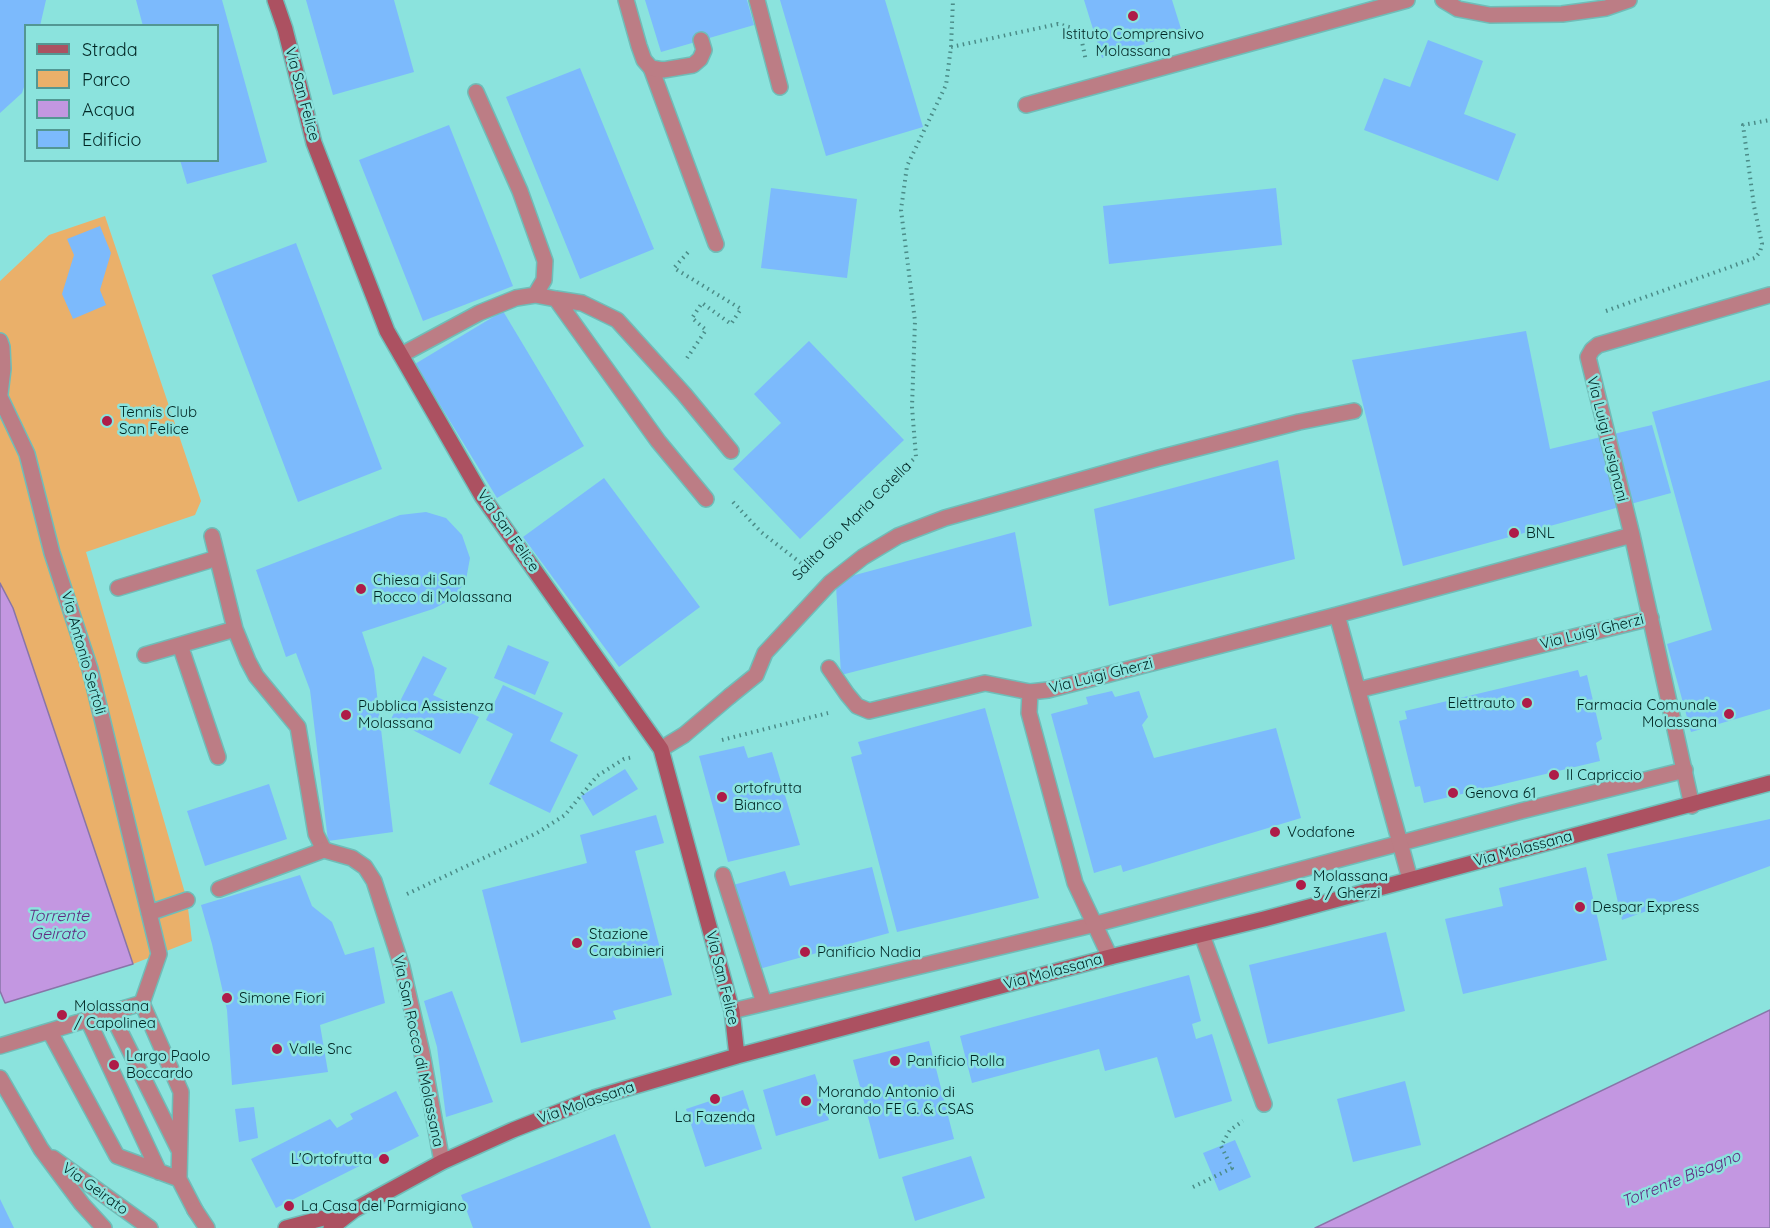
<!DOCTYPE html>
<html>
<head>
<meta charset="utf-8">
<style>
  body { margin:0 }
  #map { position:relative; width:1770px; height:1228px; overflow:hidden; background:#8be3dd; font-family:Quicksand,sans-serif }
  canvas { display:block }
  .legend { position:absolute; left:24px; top:24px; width:195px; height:138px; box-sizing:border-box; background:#8be3dd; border:2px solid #539793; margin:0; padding:8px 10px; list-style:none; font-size:18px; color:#002624 }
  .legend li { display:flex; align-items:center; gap:12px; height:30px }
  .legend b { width:30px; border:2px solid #539793 }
</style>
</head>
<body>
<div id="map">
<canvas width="1770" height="1228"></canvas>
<ul class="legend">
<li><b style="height:8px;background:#ac5161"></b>Strada</li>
<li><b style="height:16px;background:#eab06a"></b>Parco</li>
<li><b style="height:16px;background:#c397e1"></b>Acqua</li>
<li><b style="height:16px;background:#7cbafc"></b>Edificio</li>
</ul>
</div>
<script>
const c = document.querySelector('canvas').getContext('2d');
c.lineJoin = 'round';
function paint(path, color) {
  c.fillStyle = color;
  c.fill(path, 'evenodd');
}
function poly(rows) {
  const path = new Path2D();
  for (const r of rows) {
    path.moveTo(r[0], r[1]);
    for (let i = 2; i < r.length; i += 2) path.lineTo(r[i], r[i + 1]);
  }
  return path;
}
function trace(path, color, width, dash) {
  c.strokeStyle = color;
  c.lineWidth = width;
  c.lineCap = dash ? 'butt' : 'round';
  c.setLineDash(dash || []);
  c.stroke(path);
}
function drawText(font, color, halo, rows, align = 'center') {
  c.font = font + ' Quicksand,sans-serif';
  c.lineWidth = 5;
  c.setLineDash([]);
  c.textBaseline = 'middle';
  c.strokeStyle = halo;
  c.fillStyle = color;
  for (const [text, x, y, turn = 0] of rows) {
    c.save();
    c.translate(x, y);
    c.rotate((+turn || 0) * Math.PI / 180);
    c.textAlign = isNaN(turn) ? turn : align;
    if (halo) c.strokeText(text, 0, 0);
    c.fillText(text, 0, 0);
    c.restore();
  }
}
paint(poly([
  [105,216,201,501,195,515,86,552,187,900,192,941,133,964,13,608,0,583,0,281,49,235]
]), '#eab06a');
const water = poly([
  [0,583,13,608,133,964,5,1003,0,991,0,583],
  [1770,1010,1770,1228,1315,1228,1770,1010]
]);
paint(water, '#c397e1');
trace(water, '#8875a8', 1.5);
paint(poly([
  [0,0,46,0,40,26,26,26,26,81,22,93,0,113],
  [136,0,222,0,267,162,187,184,180,160,218,160,218,26,143,26],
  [306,0,394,0,414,72,333,95],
  [645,0,747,0,754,25,661,52],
  [780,0,885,0,923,127,826,156],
  [1084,0,1172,0,1182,32,1102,58],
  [1428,40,1483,61,1464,114,1516,134,1498,181,1364,130,1384,78,1410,87],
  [580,68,654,249,580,279,506,97],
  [449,125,513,286,423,321,359,160],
  [771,188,857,199,847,278,761,268],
  [1276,188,1282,245,1109,264,1103,206],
  [100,226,111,253,100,290,106,305,73,319,62,294,74,255,67,239],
  [296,243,382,469,298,502,212,275],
  [503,311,584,446,497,498,415,364],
  [1526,331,1550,449,1652,425,1671,493,1403,566,1352,360],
  [809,341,904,440,800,539,733,469,781,423,754,394],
  [1770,380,1770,709,1691,732,1667,644,1712,630,1652,412],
  [1278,460,1295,559,1109,606,1094,509],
  [604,478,700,607,619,667,523,537],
  [426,512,446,518,462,535,470,558,466,580,454,598,433,609,362,632,374,669,393,832,328,841,310,690,296,653,286,657,256,570,400,515],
  [1015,532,1032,626,841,675,836,585,842,584,844,578],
  [508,645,549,662,535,695,494,678],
  [423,656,447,668,433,695,479,717,460,754,391,719],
  [1578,670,1580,677,1587,675,1602,739,1596,743,1600,761,1424,803,1420,786,1415,787,1399,721,1407,719,1405,711],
  [503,685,563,713,550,741,578,755,550,813,489,784,513,734,486,720],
  [1112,691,1115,697,1139,691,1148,717,1142,725,1154,758,1276,728,1301,818,1123,872,1121,865,1094,873,1051,714,1088,704,1086,697],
  [985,708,1039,898,897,932,851,757,862,754,858,742],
  [744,746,748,758,772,752,800,845,728,862,699,756],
  [625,769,638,789,593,816,581,796],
  [269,784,287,839,205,866,187,811],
  [656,815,664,843,635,851,672,995,613,1011,616,1019,521,1043,482,890,587,863,580,835],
  [1770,819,1770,866,1622,920,1607,854],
  [872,867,889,933,759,969,733,885,785,871,790,886],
  [1586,867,1607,960,1463,994,1445,919,1503,906,1499,888],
  [300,875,312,906,332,922,345,955,374,947,385,1003,320,1025,328,1072,232,1085,227,1010,212,944,201,905],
  [1386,932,1405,1011,1268,1044,1249,965],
  [1189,975,1201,1021,1192,1024,1196,1039,1212,1034,1232,1101,1175,1118,1157,1057,1105,1071,1099,1049,972,1083,960,1036],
  [452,991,493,1102,446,1117,437,1047,424,1001],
  [929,1041,954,1139,879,1159,853,1060],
  [815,1074,829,1120,776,1136,763,1090],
  [1405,1081,1421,1145,1353,1162,1337,1099],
  [743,1090,762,1149,705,1167,686,1109],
  [396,1091,419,1136,276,1208,251,1159,330,1119,337,1128,353,1119,350,1114],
  [254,1107,258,1138,239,1142,235,1109],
  [615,1134,651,1228,473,1228,461,1195],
  [1235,1140,1251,1177,1219,1191,1203,1153],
  [971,1156,985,1198,915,1221,902,1177],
  [0,1199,14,1228,0,1228]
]), '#7cbafc');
const lane = poly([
  [1443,0,1458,9,1490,15,1562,14,1606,8,1629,0],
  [651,68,716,244],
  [476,92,520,191,545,261,544,280,535,295],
  [1026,105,1407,0],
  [556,299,582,303,617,320,684,394,731,451],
  [401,355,479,313,516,298,535,295,556,299,658,441,706,499],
  [212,536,235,629,248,661,256,676,298,727,316,834,324,850],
  [118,588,217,558],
  [180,645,218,757],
  [145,655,235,629],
  [829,668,847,694,857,706,869,711,985,683,1030,692],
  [730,696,756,675,765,653,830,583,863,557,898,536,945,518,1159,458,1299,422,1354,411],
  [723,875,764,1003],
  [1202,935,1264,1104],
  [732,1011,1096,924,1521,811,1685,770],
  [111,1013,179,1150],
  [88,1020,159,1172],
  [50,1032,117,1156,179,1179],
  [0,1046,142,1003,181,1092,179,1179,195,1210]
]);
const street = poly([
  [626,0,639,46,644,60,651,68,663,70,693,65,700,59,704,50,701,40],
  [757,0,780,87],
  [0,341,2,347,3,369,0,394],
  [0,397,27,454,52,553,90,669,159,954,142,1003],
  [1337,615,1410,879],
  [1358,690,1651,618],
  [661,749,684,735,730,696],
  [1692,806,1632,535,1588,357,1592,350,1598,345,1770,295],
  [219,889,324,850,352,858,365,867,374,881,402,967,422,1053,442,1162],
  [149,913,187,900],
  [1110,957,1075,883,1029,713,1030,692,1048,690,1337,615,1632,535],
  [0,1078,41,1149,82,1204,104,1228],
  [53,1158,150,1228],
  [195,1210,207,1228]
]);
const secondary = poly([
  [275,0,285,29,314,143,387,331,482,496,661,749,732,1011,737,1056],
  [286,1228,346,1212],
  [331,1228,354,1210,442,1162,513,1130,594,1098,737,1056,1110,957,1264,919,1770,783]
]);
trace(lane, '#6fbdb8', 18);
trace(street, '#6fbdb8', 18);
trace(secondary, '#6fbdb8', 18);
trace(poly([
  [951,47,1058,24,1073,28,1081,37,1086,61],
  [1606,311,1755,258,1760,252,1762,244,1754,206,1743,125,1770,120],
  [687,358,706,330,692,318,702,303,731,324,741,309,674,268,690,250],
  [733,502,761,532,806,567],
  [828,546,890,481,916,457,912,407,915,321,901,210,907,166,946,85,951,47,953,0],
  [722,740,828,713],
  [407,894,537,833,565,815,597,776,624,759,633,757],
  [1193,1187,1232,1168,1221,1146,1230,1130,1243,1121]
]), '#4b8c88', 4, [1.5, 4.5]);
trace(lane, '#bc7d85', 15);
trace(street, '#bc7d85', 15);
trace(secondary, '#ac5161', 15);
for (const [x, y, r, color] of [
  [1133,16,6,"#ae1c48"],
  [107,421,6,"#ae1c48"],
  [1514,533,6,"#ae1c48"],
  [361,589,6,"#ae1c48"],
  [1527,703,6,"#ae1c48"],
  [1729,714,6,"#ae1c48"],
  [346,715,6,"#ae1c48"],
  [1554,775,6,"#ae1c48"],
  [1453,793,6,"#ae1c48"],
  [722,797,6,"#ae1c48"],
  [1275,832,6,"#ae1c48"],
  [1301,885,6,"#ae1c48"],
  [1580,907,6,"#ae1c48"],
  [577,943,6,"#ae1c48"],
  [805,952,6,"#ae1c48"],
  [227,998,6,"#ae1c48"],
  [62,1015,6,"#ae1c48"],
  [277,1049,6,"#ae1c48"],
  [895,1061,6,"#ae1c48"],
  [114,1065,6,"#ae1c48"],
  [715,1099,6,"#ae1c48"],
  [806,1101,6,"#ae1c48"],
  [384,1159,6,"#ae1c48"],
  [289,1206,6,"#ae1c48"]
]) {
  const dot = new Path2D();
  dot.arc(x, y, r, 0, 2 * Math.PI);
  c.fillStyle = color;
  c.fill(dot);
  trace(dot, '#8be3dd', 2);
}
drawText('15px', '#002624', '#8be3dd', [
  ["Istituto Comprensivo",1133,34,"center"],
  ["Molassana",1133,51,"center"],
  ["Tennis Club",119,412],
  ["San Felice",119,429],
  ["BNL",1526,533],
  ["Chiesa di San",373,580],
  ["Rocco di Molassana",373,597],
  ["Elettrauto",1515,703,"right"],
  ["Farmacia Comunale",1717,705,"right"],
  ["Molassana",1717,722,"right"],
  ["Pubblica Assistenza",358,706],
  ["Molassana",358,723],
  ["Il Capriccio",1566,775],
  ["ortofrutta",734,788],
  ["Bianco",734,805],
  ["Genova 61",1465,793],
  ["Vodafone",1287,832],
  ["Molassana",1313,876],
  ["3 / Gherzi",1313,893],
  ["Despar Express",1592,907],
  ["Stazione",589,934],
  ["Carabinieri",589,951],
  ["Panificio Nadia",817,952],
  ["Simone Fiori",239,998],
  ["Molassana",74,1006],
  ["/ Capolinea",74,1023],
  ["Valle Snc",289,1049],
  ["Largo Paolo",126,1056],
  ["Boccardo",126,1073],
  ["Panificio Rolla",907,1061],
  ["Morando Antonio di",818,1092],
  ["Morando FE G. & CSAS",818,1109],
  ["La Fazenda",715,1117,"center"],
  ["L'Ortofrutta",372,1159,"right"],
  ["La Casa del Parmigiano",301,1206]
], 'left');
drawText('15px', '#002624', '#8be3dd', [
  ["Via San Felice",302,94,75],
  ["Via Luigi Lusignani",1607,439,76],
  ["Salita Gio Maria Cotella",852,521,-45],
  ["Via San Felice",508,531,55],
  ["Via Luigi Gherzi",1592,632,-14],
  ["Via Antonio Sertoli",83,653,74],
  ["Via Luigi Gherzi",1101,676,-14],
  ["Via Molassana",1523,849,-15],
  ["Via Molassana",1053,972,-15],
  ["Via San Felice",722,978,76],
  ["Via San Rocco di Molassana",418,1051,78],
  ["Via Molassana",586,1103,-19],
  ["Via Geirato",95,1189,36]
]);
drawText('italic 16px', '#612980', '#8be3dd', [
  ["Torrente",58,916],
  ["Geirato",58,934],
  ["Torrente Bisagno",1681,1179,-22]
]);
</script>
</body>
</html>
